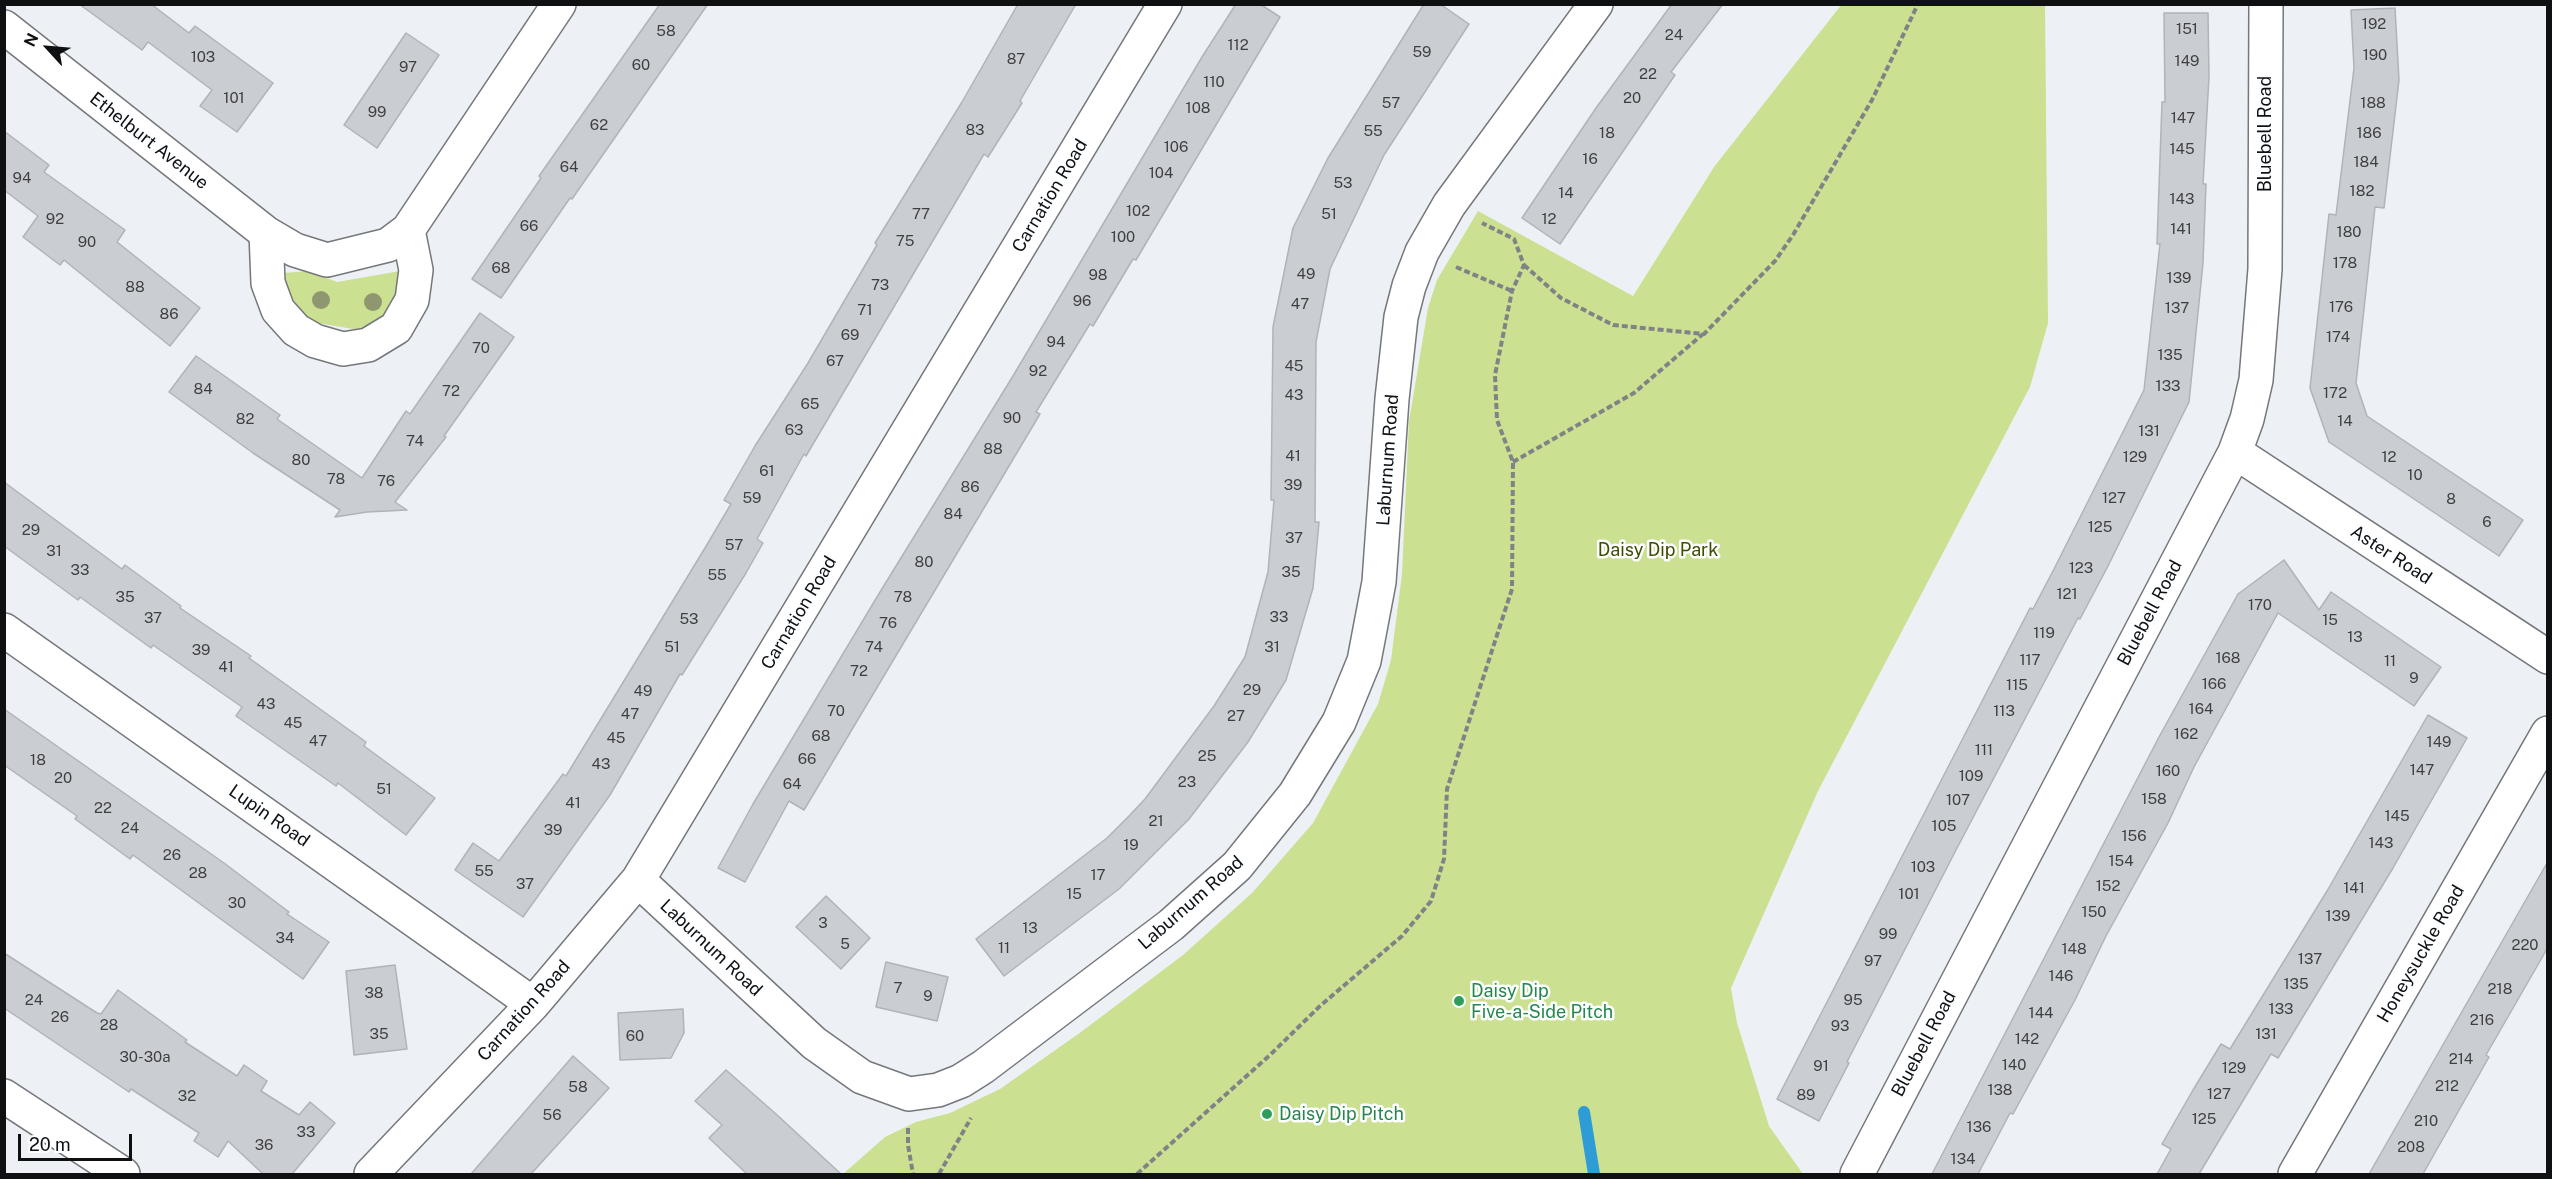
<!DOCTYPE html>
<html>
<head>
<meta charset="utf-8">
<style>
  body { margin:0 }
  #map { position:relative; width:2552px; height:1179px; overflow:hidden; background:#edf1f5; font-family:"Public Sans",sans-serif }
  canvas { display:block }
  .frame { position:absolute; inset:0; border:6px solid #0f1012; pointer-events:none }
  .north { position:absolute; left:18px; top:18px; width:60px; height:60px; -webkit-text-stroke:4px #fdfeff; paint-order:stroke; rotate:296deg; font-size:16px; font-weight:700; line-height:24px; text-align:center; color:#0f1012 }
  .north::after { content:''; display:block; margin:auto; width:21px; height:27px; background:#0f1012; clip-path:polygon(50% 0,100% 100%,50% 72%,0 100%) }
  .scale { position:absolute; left:18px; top:1134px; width:114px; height:27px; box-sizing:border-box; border:3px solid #0f1012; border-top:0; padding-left:8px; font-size:18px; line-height:21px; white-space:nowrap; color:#0f1012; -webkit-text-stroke:4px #fdfeff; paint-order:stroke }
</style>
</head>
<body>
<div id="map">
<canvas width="2552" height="1179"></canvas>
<div class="frame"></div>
<div class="north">N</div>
<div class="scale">20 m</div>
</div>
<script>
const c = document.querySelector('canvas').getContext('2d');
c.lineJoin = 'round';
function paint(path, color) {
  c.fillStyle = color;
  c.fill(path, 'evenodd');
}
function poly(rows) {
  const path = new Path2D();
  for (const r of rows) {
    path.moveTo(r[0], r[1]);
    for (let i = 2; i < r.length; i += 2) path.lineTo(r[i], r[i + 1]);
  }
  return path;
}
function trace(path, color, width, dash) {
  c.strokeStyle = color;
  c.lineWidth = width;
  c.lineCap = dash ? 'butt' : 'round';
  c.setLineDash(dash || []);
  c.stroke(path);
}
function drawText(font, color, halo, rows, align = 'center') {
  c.font = font + ' "Public Sans",sans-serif';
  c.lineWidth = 5;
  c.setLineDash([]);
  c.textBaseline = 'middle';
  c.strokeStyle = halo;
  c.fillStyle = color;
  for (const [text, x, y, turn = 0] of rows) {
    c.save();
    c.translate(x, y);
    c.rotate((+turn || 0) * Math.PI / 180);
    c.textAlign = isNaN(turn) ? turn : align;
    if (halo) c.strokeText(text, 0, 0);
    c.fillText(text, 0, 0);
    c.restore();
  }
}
paint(poly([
  [1842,4,2045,5,2048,323,2030,387,1818,791,1731,988,1737,1023,1769,1126,1803,1174,843,1174,885,1137,916,1122,950,1113,1000,1089,1081,1032,1183,955,1252,893,1313,823,1378,704,1391,660,1402,574,1409,421,1428,308,1437,280,1478,211,1633,296,1714,167],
  [309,271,337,282,400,271,398,292,389,314,370,328,359,330,317,323,298,315,281,291,283,273]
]), '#cbe091');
trace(poly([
  [1584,1112,1594,1174]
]), '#2e9dd5', 12);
const building = poly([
  [79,4,151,4,189,33,195,26,273,83,237,132,200,106,212,90,148,42,142,50,79,4],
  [660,4,708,4,572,199,570,198,501,298,472,279,541,178,539,176,660,4],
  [1018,4,1076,4,1020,101,1022,103,988,157,984,154,806,456,804,454,757,539,763,543,746,573,682,675,680,674,610,795,523,917,455,870,473,843,499,861,563,774,566,776,705,548,731,504,724,500,755,446,808,363,877,245,875,243,962,102,1018,4],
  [1236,4,1260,4,1280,17,1136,260,1133,259,1093,326,1090,324,1036,412,1040,414,804,810,789,801,745,882,718,868,753,804,880,592,1013,376,1202,57,1236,4],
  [1424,4,1440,4,1469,24,1384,155,1330,269,1316,342,1315,522,1319,522,1313,588,1286,680,1248,742,1189,819,1119,889,1004,976,976,939,1107,838,1129,816,1145,799,1214,706,1245,657,1268,572,1274,500,1271,500,1273,327,1293,228,1328,158,1424,4],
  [1672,4,1723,4,1671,72,1675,75,1560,244,1522,218,1596,108,1672,4],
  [2395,8,2399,80,2384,208,2375,207,2356,383,2367,416,2523,520,2499,556,2329,442,2310,388,2329,214,2336,215,2354,68,2351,10,2395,8],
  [2164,13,2208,13,2209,77,2203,184,2206,184,2203,263,2189,402,2108,566,2080,619,2078,618,1956,850,1847,1062,1849,1063,1819,1121,1777,1099,2030,608,2033,609,2054,569,2144,390,2160,244,2157,244,2162,102,2165,102,2164,13],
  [406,33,439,55,377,148,344,125,406,33],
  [4,131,49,165,44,172,125,230,117,242,200,308,170,346,64,260,60,265,23,237,38,216,4,190,4,131],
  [480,313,514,337,444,436,446,437,395,502,407,510,367,512,335,517,340,510,253,453,169,392,196,356,280,415,277,419,362,478,406,411,410,414,480,313],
  [4,482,122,569,125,565,181,606,180,608,251,656,249,658,366,742,364,746,435,798,406,835,338,783,336,786,236,716,242,707,153,645,151,648,80,597,78,600,4,546,4,482],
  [2284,560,2319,610,2331,592,2441,667,2414,706,2278,613,2194,767,2168,823,2106,936,2075,1000,2013,1114,2010,1113,1978,1174,1932,1174,2159,737,2238,594,2284,560],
  [4,709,224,863,289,912,287,914,329,942,303,979,133,855,130,859,75,819,77,816,4,765,4,709],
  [2428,715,2467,738,2393,868,2278,1058,2271,1054,2199,1174,2157,1174,2171,1149,2162,1144,2193,1090,2221,1044,2230,1049,2327,891,2428,715],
  [2547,863,2547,949,2486,1055,2489,1057,2423,1174,2369,1174,2547,863],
  [826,896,870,938,841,969,796,927,826,896],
  [4,953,97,1013,101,1014,118,990,187,1040,185,1042,237,1076,244,1065,267,1081,261,1091,299,1115,310,1102,335,1123,292,1174,263,1174,228,1141,218,1157,194,1141,199,1133,131,1089,129,1092,4,1008,4,953],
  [886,962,948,977,937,1021,876,1007,886,962],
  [395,965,407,1049,354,1055,346,971,395,965],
  [683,1009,684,1033,671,1058,620,1060,618,1013,683,1009],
  [573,1056,609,1088,531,1174,471,1174,573,1056],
  [726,1070,776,1114,841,1174,747,1174,709,1138,722,1125,695,1101,726,1070]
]);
paint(building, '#cacdd2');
trace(building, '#b0b3b7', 1.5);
const minor = poly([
  [4,27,266,233,295,250,327,260,388,245,408,230,559,4],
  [266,233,268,283,278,310,296,330,315,341,343,349,368,345,396,328,412,300,416,270,408,230],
  [2235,452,2548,657],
  [4,630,533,1004],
  [638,880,814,1043,862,1077,909,1094,938,1090,961,1081,983,1067,1171,925,1237,866,1295,794,1339,722,1364,661,1379,582,1392,399,1401,317,1409,286,1422,252,1449,205,1596,4],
  [4,1096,123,1174],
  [371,1174,533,1004,638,880,1165,4],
  [1857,1174,2235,452,2247,419,2256,380,2265,269,2266,4],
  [2295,1174,2548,733]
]);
trace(minor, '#74777b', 36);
trace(poly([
  [1524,265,1561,298,1613,325,1704,334,1775,261,1793,235,1872,100,1918,4],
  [1456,267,1512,291],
  [1513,462,1634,393,1703,334],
  [908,1128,908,1145,913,1174],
  [939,1174,971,1118],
  [1137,1174,1270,1055,1320,1006,1402,936,1431,901,1444,859,1447,789,1512,589,1513,462,1497,420,1495,375,1512,291,1524,265,1514,239,1482,223]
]), '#808386', 4, [6, 3]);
trace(minor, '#fff', 33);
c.fillStyle = '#8e976f';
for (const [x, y] of [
  [321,300],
  [373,302]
]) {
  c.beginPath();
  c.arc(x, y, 9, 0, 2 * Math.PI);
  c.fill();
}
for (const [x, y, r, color] of [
  [1459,1001,6,"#2e9e5b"],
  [1267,1114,6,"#2e9e5b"]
]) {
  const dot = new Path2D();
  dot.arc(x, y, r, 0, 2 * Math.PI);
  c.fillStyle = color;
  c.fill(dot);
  trace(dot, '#fdfeff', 2);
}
drawText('15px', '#3e3f42', null, [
  ["192",2374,24],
  ["151",2187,29],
  ["58",666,31],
  ["24",1674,35],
  ["112",1238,45],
  ["59",1422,52],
  ["190",2375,55],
  ["103",203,57],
  ["87",1016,59],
  ["149",2187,61],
  ["60",641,65],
  ["97",408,67],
  ["22",1648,74],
  ["110",1214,82],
  ["101",234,98],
  ["20",1632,98],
  ["57",1391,103],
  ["188",2373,103],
  ["108",1198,108],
  ["99",377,112],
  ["147",2183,118],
  ["62",599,125],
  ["83",975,130],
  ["55",1373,131],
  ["18",1607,133],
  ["186",2369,133],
  ["106",1176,147],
  ["145",2182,149],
  ["16",1590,159],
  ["184",2366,162],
  ["64",569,167],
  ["104",1161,173],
  ["94",22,178],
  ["53",1343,183],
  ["182",2362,191],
  ["14",1566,193],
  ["143",2182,199],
  ["102",1138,211],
  ["77",921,214],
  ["51",1329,214],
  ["92",55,219],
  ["12",1549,219],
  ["66",529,226],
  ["141",2181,229],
  ["180",2349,232],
  ["100",1123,237],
  ["75",905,241],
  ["90",87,242],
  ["178",2345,263],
  ["68",501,268],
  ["49",1306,274],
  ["98",1098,275],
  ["139",2179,278],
  ["73",880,285],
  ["88",135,287],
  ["96",1082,301],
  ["47",1300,304],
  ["176",2341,307],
  ["137",2177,308],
  ["71",865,310],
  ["86",169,314],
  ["69",850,335],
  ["174",2338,337],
  ["94",1056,342],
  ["70",481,348],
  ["135",2170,355],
  ["67",835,361],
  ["45",1294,366],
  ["92",1038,371],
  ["133",2168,386],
  ["84",203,389],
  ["72",451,391],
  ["172",2335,393],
  ["43",1294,395],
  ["65",810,404],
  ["90",1012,418],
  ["82",245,419],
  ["14",2345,421],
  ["63",794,430],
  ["131",2149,431],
  ["74",415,441],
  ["88",993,449],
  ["41",1293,456],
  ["129",2135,457],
  ["12",2389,457],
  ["80",301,460],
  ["61",767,471],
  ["10",2415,475],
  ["78",336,479],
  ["76",386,481],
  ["39",1293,485],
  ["86",970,487],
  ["59",752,498],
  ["127",2114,498],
  ["8",2451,499],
  ["84",953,514],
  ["6",2487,522],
  ["125",2100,527],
  ["29",31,530],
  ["37",1294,538],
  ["57",734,545],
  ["31",54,551],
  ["80",924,562],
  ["123",2081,568],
  ["33",80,570],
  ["35",1291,572],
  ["55",717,575],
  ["121",2067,594],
  ["35",125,597],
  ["78",903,597],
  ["170",2260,605],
  ["33",1279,617],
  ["37",153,618],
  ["53",689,619],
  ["15",2330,620],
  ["76",888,623],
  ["119",2044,633],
  ["13",2355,637],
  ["51",672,647],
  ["74",874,647],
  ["31",1272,647],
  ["39",201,650],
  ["168",2228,658],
  ["117",2030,660],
  ["11",2390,661],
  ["41",226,667],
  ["72",859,671],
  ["9",2414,678],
  ["166",2214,684],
  ["115",2017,685],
  ["29",1252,690],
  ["49",643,691],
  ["43",266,704],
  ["164",2201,709],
  ["70",836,711],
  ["113",2004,711],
  ["47",630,714],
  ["27",1236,716],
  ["45",293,723],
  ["162",2186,734],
  ["68",821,736],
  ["45",616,738],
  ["47",318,741],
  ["149",2439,742],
  ["111",1984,750],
  ["25",1207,756],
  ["66",807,759],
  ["18",38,760],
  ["43",601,764],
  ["147",2422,770],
  ["160",2168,771],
  ["109",1971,776],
  ["20",63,778],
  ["23",1187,782],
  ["64",792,784],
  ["51",384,789],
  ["158",2154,799],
  ["107",1958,800],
  ["41",573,803],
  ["22",103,808],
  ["145",2397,816],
  ["21",1156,821],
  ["105",1944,826],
  ["24",130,828],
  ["39",553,830],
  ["156",2134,836],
  ["143",2381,843],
  ["19",1131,845],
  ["26",172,855],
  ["154",2121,861],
  ["103",1923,867],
  ["55",484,871],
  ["28",198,873],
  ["17",1098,875],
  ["37",525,884],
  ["152",2108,886],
  ["141",2354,888],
  ["15",1074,894],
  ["101",1909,894],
  ["30",237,903],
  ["150",2094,912],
  ["139",2338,916],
  ["3",823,923],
  ["13",1030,928],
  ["99",1888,934],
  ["34",285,938],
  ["5",845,944],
  ["220",2525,945],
  ["11",1004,948],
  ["148",2074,949],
  ["137",2310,959],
  ["97",1873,961],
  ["146",2061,976],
  ["135",2296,984],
  ["7",898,988],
  ["218",2500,989],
  ["38",374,993],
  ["9",928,996],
  ["24",34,1000],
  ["95",1853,1000],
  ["133",2281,1009],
  ["144",2041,1013],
  ["26",60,1017],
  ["216",2482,1020],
  ["28",109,1025],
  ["93",1840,1026],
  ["35",379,1034],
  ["131",2266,1034],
  ["60",635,1036],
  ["142",2027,1039],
  ["30-30a",145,1057],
  ["214",2461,1059],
  ["140",2014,1065],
  ["91",1821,1066],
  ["129",2234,1068],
  ["212",2447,1086],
  ["58",578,1087],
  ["138",2000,1090],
  ["127",2219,1094],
  ["89",1806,1095],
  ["32",187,1096],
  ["56",552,1115],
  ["125",2204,1119],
  ["210",2426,1121],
  ["136",1979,1127],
  ["33",306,1132],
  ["36",264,1145],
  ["208",2411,1147],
  ["134",1963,1159]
]);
drawText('18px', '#0f1012', '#fdfeff', [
  ["Bluebell Road",2265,134,-90],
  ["Ethelburt Avenue",149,141,38],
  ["Carnation Road",1050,196,-59],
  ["Laburnum Road",1388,460,-86],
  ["Aster Road",2391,555,33],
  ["Carnation Road",799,613,-59],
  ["Bluebell Road",2150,613,-62],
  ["Lupin Road",269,816,35],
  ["Laburnum Road",1191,903,-41],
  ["Laburnum Road",711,948,43],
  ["Honeysuckle Road",2421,954,-60],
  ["Carnation Road",524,1011,-48],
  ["Bluebell Road",1924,1044,-62]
]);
drawText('18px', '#404d01', '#fdfeff', [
  ["Daisy Dip Park",1658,550]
]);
drawText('18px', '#27864d', '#fdfeff', [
  ["Daisy Dip",1471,991],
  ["Five-a-Side Pitch",1471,1012],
  ["Daisy Dip Pitch",1279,1114]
], 'left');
</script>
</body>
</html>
